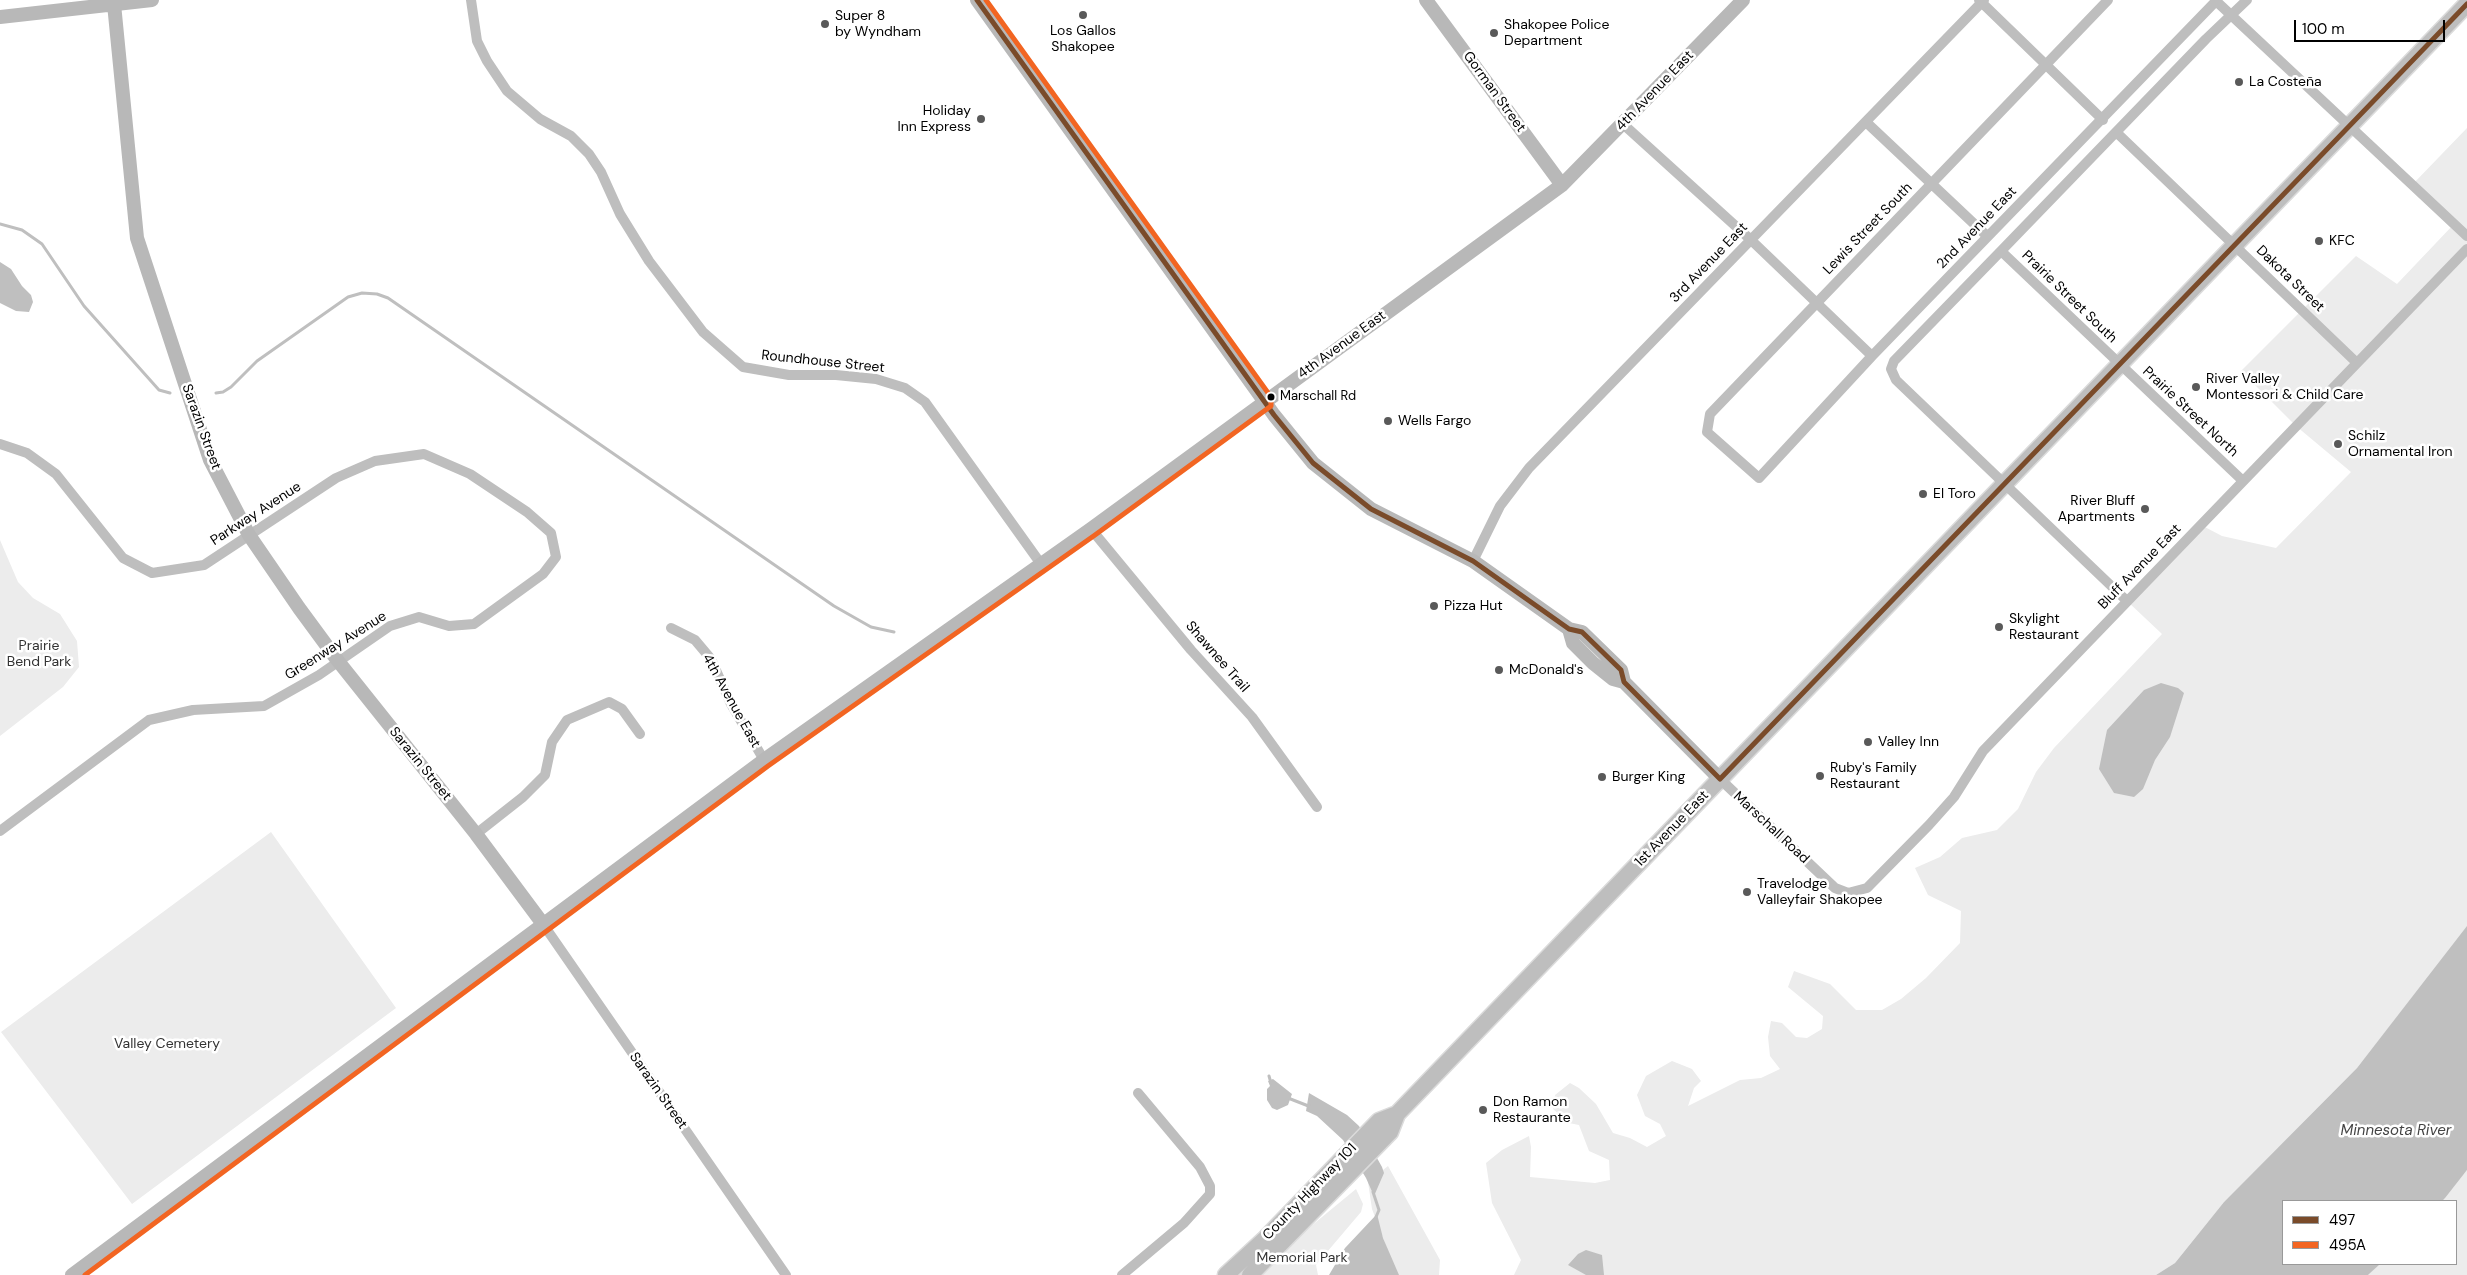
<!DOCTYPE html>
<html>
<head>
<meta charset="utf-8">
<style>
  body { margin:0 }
  #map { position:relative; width:2467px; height:1275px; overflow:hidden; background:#fff; font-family:"DM Sans",sans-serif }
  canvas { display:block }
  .legend { position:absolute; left:2282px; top:1200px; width:175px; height:65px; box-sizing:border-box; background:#fff; border:1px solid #999; margin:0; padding:6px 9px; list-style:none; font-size:15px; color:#000 }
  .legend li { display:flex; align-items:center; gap:10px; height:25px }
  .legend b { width:25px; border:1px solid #999 }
  .scale { position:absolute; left:2294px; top:20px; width:151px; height:22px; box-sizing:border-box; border:2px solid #000; border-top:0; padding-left:6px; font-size:15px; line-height:18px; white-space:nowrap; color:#000; -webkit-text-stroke:4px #fff; paint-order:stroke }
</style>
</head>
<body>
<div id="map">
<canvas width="2467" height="1275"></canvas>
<ul class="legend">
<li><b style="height:6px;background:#7a4b2a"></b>497</li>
<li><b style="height:6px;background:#f26522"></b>495A</li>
</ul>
<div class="scale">100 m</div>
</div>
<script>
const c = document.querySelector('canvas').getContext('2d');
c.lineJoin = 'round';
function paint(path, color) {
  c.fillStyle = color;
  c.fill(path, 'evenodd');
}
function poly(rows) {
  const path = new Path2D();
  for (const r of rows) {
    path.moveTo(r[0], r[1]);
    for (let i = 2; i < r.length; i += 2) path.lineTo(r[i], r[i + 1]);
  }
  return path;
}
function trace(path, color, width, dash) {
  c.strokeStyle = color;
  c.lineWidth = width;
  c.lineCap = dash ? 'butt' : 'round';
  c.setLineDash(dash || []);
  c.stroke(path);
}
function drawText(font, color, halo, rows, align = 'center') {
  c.font = font + ' "DM Sans",sans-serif';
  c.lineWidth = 5;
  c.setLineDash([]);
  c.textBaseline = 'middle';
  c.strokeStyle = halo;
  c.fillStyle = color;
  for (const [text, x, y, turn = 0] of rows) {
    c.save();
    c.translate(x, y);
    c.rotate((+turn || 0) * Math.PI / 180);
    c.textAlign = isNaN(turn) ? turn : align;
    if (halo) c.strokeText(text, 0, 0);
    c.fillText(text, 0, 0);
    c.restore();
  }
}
paint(poly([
  [2467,128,2467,928,2357,1068,2224,1202,2175,1263,2156,1275,1514,1275,1521,1260,1492,1203,1486,1163,1502,1150,1529,1136,1531,1147,1530,1177,1595,1183,1610,1180,1609,1160,1589,1151,1579,1125,1569,1123,1553,1109,1555,1095,1570,1083,1579,1088,1596,1104,1613,1133,1630,1138,1647,1147,1666,1136,1660,1124,1645,1116,1637,1095,1646,1076,1672,1061,1692,1069,1701,1081,1694,1088,1688,1106,1740,1080,1761,1078,1780,1069,1770,1056,1768,1037,1771,1021,1782,1023,1796,1037,1807,1038,1822,1029,1823,1016,1788,987,1794,971,1830,984,1856,1010,1882,1010,1901,999,1926,978,1960,943,1961,911,1928,895,1915,868,1940,857,1962,838,1997,830,2018,809,2036,772,2054,748,2162,634,2127,601,2201,525,2222,536,2276,548,2351,472,2296,426,2241,371,2356,256,2397,284,2454,224,2412,185],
  [0,540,18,582,33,598,60,614,77,641,79,667,63,687,0,736],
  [271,832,396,1008,132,1204,1,1032],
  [1388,1166,1440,1260,1439,1275,1395,1275,1391,1259,1372,1209,1368,1182],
  [2467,1170,2467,1275,2368,1275,2379,1264,2456,1264,2456,1201,2441,1201],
  [1356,1189,1363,1204,1361,1212,1316,1265,1318,1275,1263,1275,1305,1231]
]), '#ececec');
paint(poly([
  [0,262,11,269,22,286,31,295,33,302,29,312,16,311,0,303],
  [2161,683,2178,688,2184,693,2170,737,2155,760,2143,789,2134,797,2114,793,2099,769,2107,730,2144,690],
  [2467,926,2467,1170,2445,1198,2442,1201,2283,1201,2283,1264,2380,1264,2368,1275,2156,1275,2175,1263,2224,1202,2357,1068],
  [1273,1079,1292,1094,1288,1105,1277,1110,1272,1108,1267,1100,1267,1089,1270,1086,1268,1081],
  [1309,1093,1347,1115,1359,1126,1382,1167,1384,1173,1374,1196,1366,1178,1343,1140,1317,1116,1306,1111],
  [1377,1214,1383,1238,1399,1275,1329,1275,1345,1248],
  [1586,1250,1602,1255,1604,1275,1586,1275,1568,1265,1578,1254]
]), '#bfbfbf');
trace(poly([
  [0,224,22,230,42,244,84,306,159,390,170,393],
  [216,393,223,392,231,387,257,361,348,297,362,293,377,294,388,298,834,606,871,627,894,632],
  [1269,1076,1271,1083],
  [1288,1098,1311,1107],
  [1373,1192,1379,1210,1376,1217]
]), '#bfbfbf', 3);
const primary = poly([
  [1226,1275,1264,1240,1379,1121,1397,1114],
  [1250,1275,1390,1132,1397,1114,2467,4]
]);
trace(primary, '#dbdbdb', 19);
trace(poly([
  [471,0,477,41,487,61,507,91,540,119,571,136,589,154,601,172,620,214,649,261,703,332,743,367,789,375,836,375,876,379,905,388,925,402,1041,564],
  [1979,0,2103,120],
  [2108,0,1710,414,1707,432,1759,478,1872,356,2217,0],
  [2215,0,2467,236],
  [1866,122,1987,236],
  [1623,124,1751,240,1872,356],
  [2116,132,2357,363],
  [2001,251,2243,481],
  [0,444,27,453,56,474,123,558,152,573,204,565,336,478,375,461,424,454,470,474,527,512,551,533,556,557,543,574,474,624,449,626,419,617,390,626,319,675,264,706,193,710,149,720,0,831],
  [1091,529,1191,650,1252,717,1317,807],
  [1473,561,1500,506,1529,468,1984,0],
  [2127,601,1896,380,1891,369,1894,361,2001,251,2206,39,2247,0],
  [671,628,695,640,711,659,731,704,764,760],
  [1720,779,1835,888,1848,893,1867,888,1929,825,1954,797,1983,751,2467,249],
  [476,834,523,797,545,775,552,742,567,720,609,702,622,709,640,734],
  [543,924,786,1275],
  [1122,1275,1184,1223,1210,1194,1210,1186,1200,1167,1138,1093]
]), '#bebebe', 10);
trace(poly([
  [977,0,1274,415,1313,463,1371,509,1473,561,1569,629,1582,632,1621,670,1624,682,1720,779],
  [1426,0,1562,185],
  [114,4,137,238,210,460,249,535,299,608,338,661,476,834,543,924],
  [0,17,152,0],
  [1569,629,1573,643,1593,663,1613,679,1624,682],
  [72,1275,764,760,1091,529,1562,185,1743,0]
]), '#b8b8b8', 14);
trace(primary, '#bebebe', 16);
trace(poly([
  [977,0,1274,415,1313,463,1371,509,1473,561,1569,629,1582,632,1621,670,1624,682,1720,779],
  [1720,779,2467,4]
]), '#7a4b2a', 5);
trace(poly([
  [85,1275,768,766,1095,535,1271,406,1271,397,986,0]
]), '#f26522', 5);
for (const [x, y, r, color] of [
  [1083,15,5,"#595959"],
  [825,24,5,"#595959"],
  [1494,33,5,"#595959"],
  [2239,82,5,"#595959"],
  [981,119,5,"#595959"],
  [2319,241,5,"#595959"],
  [2196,387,5,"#595959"],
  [1271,397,4.5,"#000"],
  [1388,421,5,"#595959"],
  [2338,444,5,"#595959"],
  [1923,494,5,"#595959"],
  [2145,509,5,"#595959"],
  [1434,606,5,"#595959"],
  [1999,627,5,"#595959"],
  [1499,670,5,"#595959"],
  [1868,742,5,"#595959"],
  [1820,776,5,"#595959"],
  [1602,777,5,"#595959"],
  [1747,892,5,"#595959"],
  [1483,1110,5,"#595959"]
]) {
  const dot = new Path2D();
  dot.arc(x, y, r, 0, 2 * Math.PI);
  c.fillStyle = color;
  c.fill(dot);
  trace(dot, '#fff', 2);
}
drawText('13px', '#000', '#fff', [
  ["Marschall Rd",1280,397]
], 'left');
drawText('14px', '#000', '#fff', [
  ["Super 8",835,16],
  ["by Wyndham",835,32],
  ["Shakopee Police",1504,25],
  ["Department",1504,41],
  ["Los Gallos",1083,31,"center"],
  ["Shakopee",1083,47,"center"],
  ["La Costeña",2249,82],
  ["Holiday",971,111,"right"],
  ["Inn Express",971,127,"right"],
  ["KFC",2329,241],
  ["River Valley",2206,379],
  ["Montessori & Child Care",2206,395],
  ["Wells Fargo",1398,421],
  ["Schilz",2348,436],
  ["Ornamental Iron",2348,452],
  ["El Toro",1933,494],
  ["River Bluff",2135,501,"right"],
  ["Apartments",2135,517,"right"],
  ["Pizza Hut",1444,606],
  ["Skylight",2009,619],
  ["Restaurant",2009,635],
  ["McDonald's",1509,670],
  ["Valley Inn",1878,742],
  ["Ruby's Family",1830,768],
  ["Restaurant",1830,784],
  ["Burger King",1612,777],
  ["Travelodge",1757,884],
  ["Valleyfair Shakopee",1757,900],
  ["Don Ramon",1493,1102],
  ["Restaurante",1493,1118]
], 'left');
drawText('14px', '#000', '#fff', [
  ["4th Avenue East",1655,91,-46],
  ["Gorman Street",1494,92,54],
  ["2nd Avenue East",1977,228,-46],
  ["Lewis Street South",1868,229,-46],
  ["3rd Avenue East",1709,263,-46],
  ["Dakota Street",2290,279,44],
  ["Prairie Street South",2069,297,44],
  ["4th Avenue East",1342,345,-36],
  ["Roundhouse Street",823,362,6],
  ["Prairie Street North",2190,412,43],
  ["Sarazin Street",201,427,70],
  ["Parkway Avenue",256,514,-33],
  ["Bluff Avenue East",2140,567,-46],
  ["Greenway Avenue",336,646,-32],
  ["Shawnee Trail",1217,657,49],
  ["4th Avenue East",731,701,61],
  ["Sarazin Street",420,764,51],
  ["Marschall Road",1771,828,43],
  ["1st Avenue East",1672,829,-46],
  ["Sarazin Street",658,1091,55],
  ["County Highway 101",1310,1192,-46]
]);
drawText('14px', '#333', '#fff', [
  ["Prairie",39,646],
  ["Bend Park",39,662],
  ["Valley Cemetery",167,1044],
  ["Memorial Park",1302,1258]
]);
drawText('italic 15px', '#444', '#fff', [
  ["Minnesota River",2396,1131]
]);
</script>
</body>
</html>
